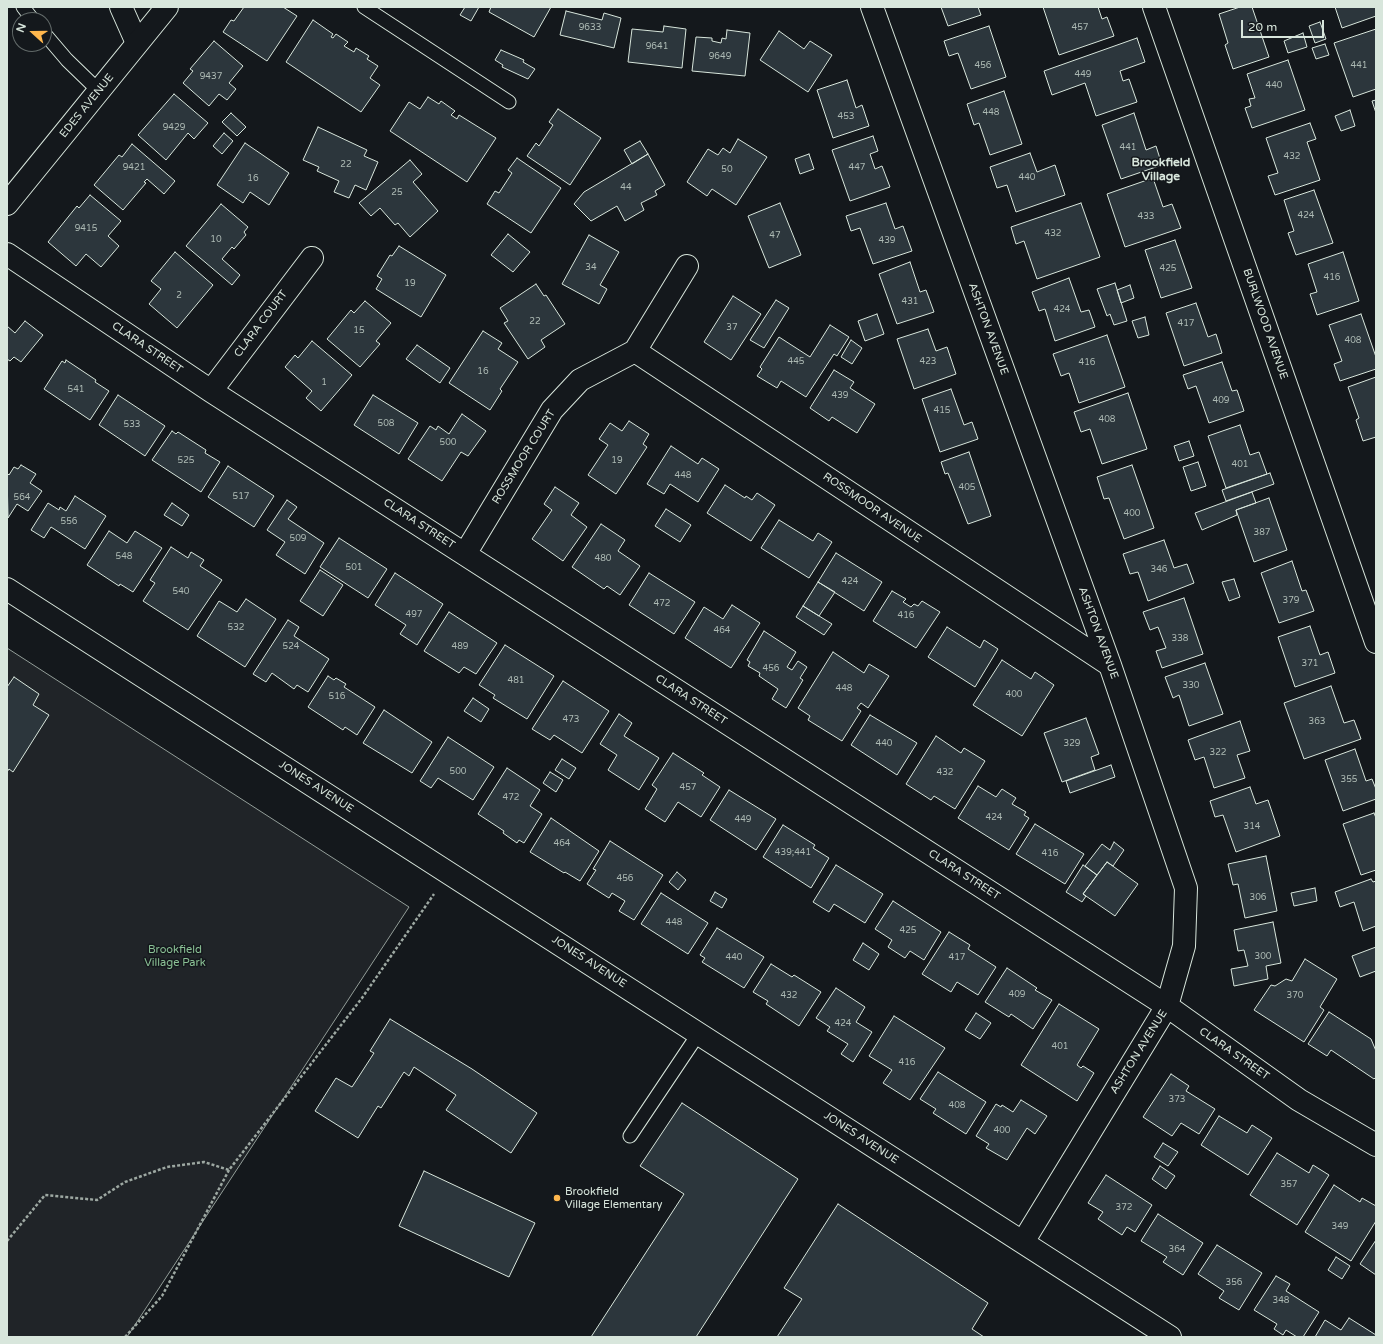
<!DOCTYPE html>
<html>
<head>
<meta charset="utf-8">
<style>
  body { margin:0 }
  #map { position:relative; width:1383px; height:1344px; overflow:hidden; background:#14181c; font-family:"Varela Round",sans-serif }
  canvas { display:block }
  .frame { position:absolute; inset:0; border:8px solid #d8e6dc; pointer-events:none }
  .north { position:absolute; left:12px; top:12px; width:40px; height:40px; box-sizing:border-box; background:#14181c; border:1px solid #626a69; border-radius:50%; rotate:291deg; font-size:11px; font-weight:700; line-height:16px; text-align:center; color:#d8e6dc }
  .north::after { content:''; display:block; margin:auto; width:14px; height:18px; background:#ffb74d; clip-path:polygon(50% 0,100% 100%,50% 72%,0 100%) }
  .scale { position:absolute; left:1241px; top:20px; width:83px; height:18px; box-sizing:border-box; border:2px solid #d8e6dc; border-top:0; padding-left:5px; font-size:12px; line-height:14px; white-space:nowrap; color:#d8e6dc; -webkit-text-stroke:3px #14181c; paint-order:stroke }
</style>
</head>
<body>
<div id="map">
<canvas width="1383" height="1344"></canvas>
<div class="frame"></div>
<div class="north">N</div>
<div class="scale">20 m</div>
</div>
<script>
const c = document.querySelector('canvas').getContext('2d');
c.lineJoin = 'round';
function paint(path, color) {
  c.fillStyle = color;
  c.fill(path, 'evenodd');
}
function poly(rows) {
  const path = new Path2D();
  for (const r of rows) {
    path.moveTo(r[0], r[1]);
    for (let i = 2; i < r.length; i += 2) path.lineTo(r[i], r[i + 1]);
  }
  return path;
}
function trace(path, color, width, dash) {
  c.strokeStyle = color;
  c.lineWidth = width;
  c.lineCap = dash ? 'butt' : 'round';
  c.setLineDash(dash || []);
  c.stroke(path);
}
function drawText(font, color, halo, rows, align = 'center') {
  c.font = font + ' "Varela Round",sans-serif';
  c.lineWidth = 3;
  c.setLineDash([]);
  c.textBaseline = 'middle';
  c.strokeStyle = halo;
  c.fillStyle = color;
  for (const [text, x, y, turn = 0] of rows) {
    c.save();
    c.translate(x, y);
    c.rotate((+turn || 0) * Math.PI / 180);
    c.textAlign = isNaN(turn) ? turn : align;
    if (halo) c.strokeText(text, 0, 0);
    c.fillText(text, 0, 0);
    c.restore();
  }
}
const green = poly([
  [7,648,409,907,127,1337,7,1337,7,648]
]);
paint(green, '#202428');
trace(green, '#939e99', 1);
const building = poly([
  [244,7,283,7,297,16,267,61,223,32,231,20,234,21,244,7],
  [465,7,479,7,471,21,460,15,465,7],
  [491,7,551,7,534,37,489,12,491,7],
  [941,7,978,7,981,15,948,26,941,7],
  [1043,7,1098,7,1102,19,1107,17,1114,36,1059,55,1043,7],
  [1240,7,1252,7,1269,57,1233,69,1225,45,1228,43,1219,14,1240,7],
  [1335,7,1376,7,1376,16,1342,28,1335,7],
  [566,11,602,20,604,13,621,18,614,48,560,35,566,11],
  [313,20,333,34,331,37,333,38,336,34,348,42,344,46,354,52,356,48,369,56,367,59,378,66,370,78,380,85,361,112,286,62,313,20],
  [1320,22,1326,39,1315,43,1309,26,1320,22],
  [664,26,686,29,682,68,628,62,632,29,663,32,664,26],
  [989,26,1006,77,971,89,958,53,949,56,944,41,989,26],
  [1376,29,1376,89,1353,97,1334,43,1376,29],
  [727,30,750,33,745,76,692,71,696,37,712,38,712,41,721,43,722,38,726,39,727,30],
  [779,31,804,49,810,41,832,55,808,92,760,60,779,31],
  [1303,33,1307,47,1288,53,1284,41,1303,33],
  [1137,38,1145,62,1120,71,1123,81,1129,79,1137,102,1096,116,1085,83,1052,95,1044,71,1137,38],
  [214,41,243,66,229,83,236,89,227,100,219,94,209,106,183,83,193,71,190,69,214,41],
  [1325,44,1329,55,1316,59,1312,48,1325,44],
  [501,50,524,60,523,62,535,69,528,79,502,67,503,65,495,60,501,50],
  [1288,60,1305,110,1252,128,1245,108,1251,106,1249,99,1255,98,1247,74,1288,60],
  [847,80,856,108,862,105,869,126,833,138,817,90,847,80],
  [1004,91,1022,144,990,155,979,123,974,125,967,104,1004,91],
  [174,94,208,123,194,139,188,133,166,160,138,135,174,94],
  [428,97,439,104,441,101,455,111,451,115,457,119,459,115,496,138,467,182,390,131,409,102,420,109,428,97],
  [1376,100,1376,113,1372,101,1376,100],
  [558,109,601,138,570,185,527,156,536,143,539,146,553,125,549,122,558,109],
  [1350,110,1355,126,1341,131,1335,116,1350,110],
  [231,113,246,127,237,136,222,122,231,113],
  [1134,113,1146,150,1156,146,1162,165,1121,179,1102,125,1134,113],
  [1310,123,1316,139,1307,142,1320,180,1275,195,1268,176,1278,173,1266,138,1310,123],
  [318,127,367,150,364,156,378,162,366,190,355,185,349,198,334,192,339,181,317,171,319,167,303,160,318,127],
  [224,133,233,141,222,154,213,146,224,133],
  [873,136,878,151,870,154,875,169,882,166,890,187,850,201,832,150,873,136],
  [738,139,767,157,736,205,712,189,707,196,687,182,708,149,718,155,723,148,730,153,738,139],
  [640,141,648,154,632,164,624,150,640,141],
  [245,143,289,173,269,205,250,192,243,203,217,185,245,143],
  [132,144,175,181,164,194,147,179,144,182,146,183,123,210,94,185,119,155,122,157,132,144],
  [1030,153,1037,172,1055,165,1065,195,1016,212,1007,185,997,188,990,167,1030,153],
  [648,154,665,185,655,191,657,195,641,203,644,210,625,221,617,206,591,221,574,204,584,192,648,154],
  [809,154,814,169,800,174,795,159,809,154],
  [517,158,561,188,531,233,487,204,495,191,499,193,512,173,508,170,517,158],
  [410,160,422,174,413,182,438,211,410,237,398,223,395,225,380,208,371,216,359,203,410,160],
  [1153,178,1163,207,1172,204,1181,228,1125,247,1107,194,1153,178],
  [1314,190,1333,243,1296,255,1288,233,1294,231,1284,200,1314,190],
  [90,195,121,221,108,236,119,246,101,267,86,254,76,266,48,242,77,206,79,208,90,195],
  [780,203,801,255,769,268,748,216,780,203],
  [886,203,895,229,903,226,912,251,873,264,860,228,851,231,846,216,886,203],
  [1081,203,1100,257,1037,279,1024,241,1016,244,1011,227,1081,203],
  [221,204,248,227,244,232,246,235,234,249,232,247,222,259,240,275,232,285,186,246,221,204],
  [508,234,530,252,513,272,491,255,508,234],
  [589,235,619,252,600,285,607,289,599,304,562,284,589,235],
  [1175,240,1192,288,1161,298,1145,250,1175,240],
  [399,246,446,275,421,317,376,289,382,279,377,276,390,255,392,256,399,246],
  [175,252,213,285,177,328,149,304,161,289,151,281,175,252],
  [1343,252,1359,301,1317,315,1310,294,1317,292,1308,264,1343,252],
  [910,262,920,292,926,290,934,312,897,324,879,274,910,262],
  [1069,278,1081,312,1089,310,1095,327,1055,341,1045,309,1039,311,1032,292,1069,278],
  [1115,283,1127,321,1114,325,1110,314,1107,316,1097,289,1115,283],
  [536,284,544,296,546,295,565,324,541,340,545,347,528,359,504,323,508,321,500,308,536,284],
  [1130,285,1134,298,1121,303,1117,290,1130,285],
  [733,296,761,314,731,360,704,342,733,296],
  [776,300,789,308,764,348,750,340,776,300],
  [365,301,391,323,376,341,380,344,360,367,327,339,351,310,354,313,365,301],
  [1196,303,1208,337,1216,334,1222,353,1184,366,1166,313,1196,303],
  [877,314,884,334,865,341,858,321,877,314],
  [1361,314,1376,357,1376,369,1340,381,1334,364,1342,361,1329,325,1361,314],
  [1145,317,1149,335,1138,338,1132,321,1145,317],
  [25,321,43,335,21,362,14,357,10,361,7,359,7,326,15,333,25,321],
  [830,325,849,337,837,356,834,354,806,397,781,381,777,388,757,376,762,369,760,367,779,337,810,357,830,325],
  [928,329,936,351,947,347,956,374,914,389,897,339,928,329],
  [483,331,502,343,498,349,518,362,500,389,502,391,490,410,449,383,483,331],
  [1107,335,1125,387,1079,403,1069,373,1061,376,1053,354,1107,335],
  [851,340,862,348,852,364,841,357,851,340],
  [312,341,352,375,321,411,306,398,312,391,285,367,295,355,298,358,312,341],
  [417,345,450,368,440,383,406,359,417,345],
  [66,360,96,380,95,382,109,391,90,420,44,389,62,361,65,363,66,360],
  [1222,362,1232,391,1237,390,1244,411,1209,423,1196,386,1188,389,1183,375,1222,362],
  [834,370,854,382,850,388,875,404,857,433,832,417,829,421,810,408,834,370],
  [1376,377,1376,437,1363,441,1356,420,1359,418,1348,387,1376,377],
  [951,389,964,425,972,422,978,439,940,452,922,399,951,389],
  [1128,393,1147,449,1102,464,1090,429,1081,432,1074,412,1128,393],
  [118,395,165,426,145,456,99,425,118,395],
  [373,395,418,423,399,454,354,425,373,395],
  [462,414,486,431,468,456,461,452,442,481,408,459,430,426,436,430,438,426,449,434,462,414],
  [629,421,649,434,643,444,647,447,616,494,588,475,608,445,599,439,610,423,622,431,629,421],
  [1240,425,1250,455,1259,452,1267,474,1226,488,1208,436,1240,425],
  [172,431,176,434,178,432,206,450,205,453,220,462,201,492,152,460,172,431],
  [1189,441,1194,456,1179,461,1174,446,1189,441],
  [671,446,698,464,702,458,719,469,698,502,670,484,664,494,647,484,671,446],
  [969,452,991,516,968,524,948,473,945,474,941,462,969,452],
  [1198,462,1206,486,1191,491,1183,467,1198,462],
  [21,465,36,474,30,483,42,491,28,511,17,504,8,518,7,473,9,475,14,467,18,469,21,465],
  [1132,465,1154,528,1124,539,1109,498,1104,499,1097,477,1132,465],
  [228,466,274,496,254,527,208,497,228,466],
  [1270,473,1274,484,1226,501,1222,490,1270,473],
  [725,485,745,498,746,496,752,500,757,493,775,505,751,541,707,513,725,485],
  [555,487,579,503,571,515,587,527,563,561,532,539,552,510,544,504,555,487],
  [1252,492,1256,503,1236,510,1237,515,1202,530,1195,513,1252,492],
  [75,496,106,516,85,549,51,527,44,538,31,530,48,503,59,510,60,507,66,511,75,496],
  [1269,498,1287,550,1254,562,1236,510,1269,498],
  [287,500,297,507,288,519,324,543,305,574,276,555,285,542,267,530,287,500],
  [172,503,189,515,182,526,164,515,172,503],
  [666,509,691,525,680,542,655,526,666,509],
  [779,520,813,541,818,533,832,542,809,578,761,548,779,520],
  [601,524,625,540,618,551,640,566,620,595,607,586,604,589,572,567,601,524],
  [109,531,127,543,135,531,162,548,133,592,120,584,119,586,87,565,109,531],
  [339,538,387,569,368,598,320,567,339,538],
  [1164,540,1174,568,1187,564,1194,583,1148,601,1138,572,1130,574,1123,554,1164,540],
  [171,547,188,558,191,552,204,560,200,566,222,580,188,630,143,601,155,583,150,580,171,547],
  [836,553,882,582,864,611,818,582,836,553],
  [1292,561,1302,591,1306,590,1314,611,1279,623,1261,573,1292,561],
  [320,570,343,585,323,616,300,601,320,570],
  [395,573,443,604,417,645,400,634,406,625,375,605,395,573],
  [649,573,695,602,674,634,629,605,649,573],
  [1234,579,1240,597,1229,601,1222,582,1234,579],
  [818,582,835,592,819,616,803,606,818,582],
  [892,591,906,599,903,602,911,607,914,604,918,606,922,601,940,612,916,648,873,621,892,591],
  [1184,598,1203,654,1162,668,1156,651,1166,648,1158,627,1150,630,1143,612,1184,598],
  [246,599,276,619,245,667,197,636,219,601,237,612,246,599],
  [732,605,760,623,731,668,685,638,704,607,723,619,732,605],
  [803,606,832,624,824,635,796,617,803,606],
  [449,612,497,643,476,674,464,667,459,673,424,651,449,612],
  [288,620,299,627,294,636,329,659,308,692,297,685,294,689,272,673,266,682,253,674,288,620],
  [1310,626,1320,655,1328,652,1335,673,1295,687,1278,637,1310,626],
  [947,627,980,648,984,640,998,649,975,687,928,657,947,627],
  [764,631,796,652,787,667,792,670,798,661,807,667,800,678,803,680,786,708,772,699,778,689,759,676,760,673,748,666,750,662,747,660,764,631],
  [505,645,554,676,527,719,493,698,495,695,479,685,505,645],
  [833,652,864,673,869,664,889,676,868,708,861,703,857,708,861,711,842,741,808,720,810,716,798,708,833,652],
  [1002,660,1031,679,1035,672,1054,685,1022,736,973,705,1002,660],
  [1205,663,1223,714,1189,726,1179,695,1173,698,1165,677,1205,663],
  [328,676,334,680,336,678,346,684,344,687,375,707,357,735,345,727,343,730,308,707,328,676],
  [14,677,39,694,33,705,49,715,13,772,9,769,7,772,7,687,14,677],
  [563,681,609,711,582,753,554,735,550,740,532,729,563,681],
  [1331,686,1344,723,1354,720,1361,739,1304,759,1284,703,1331,686],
  [473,698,489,709,481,722,464,711,473,698],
  [384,710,432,742,412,773,363,743,384,710],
  [619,714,632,723,624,736,659,758,639,790,608,770,617,755,600,744,619,714],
  [870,715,917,743,897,775,851,745,870,715],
  [1086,718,1099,754,1091,757,1095,770,1062,782,1044,733,1086,718],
  [1240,721,1250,751,1237,755,1245,778,1214,788,1204,757,1195,760,1188,740,1240,721],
  [936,736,961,753,964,748,985,761,955,809,934,796,931,800,906,784,936,736],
  [448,737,494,767,473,800,438,778,431,788,420,781,448,737],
  [1355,749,1366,781,1372,779,1376,789,1376,799,1343,811,1325,760,1355,749],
  [673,753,704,773,702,775,720,787,701,817,678,802,665,822,645,809,657,789,652,785,673,753],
  [562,759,576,768,569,779,555,770,562,759],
  [1111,765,1115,777,1070,793,1066,781,1111,765],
  [507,768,540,790,530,806,542,814,524,843,519,840,517,843,503,833,504,831,478,814,507,768],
  [550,772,563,780,556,792,543,783,550,772],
  [978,786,996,797,1002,789,1016,798,1012,804,1026,812,1024,815,1029,818,1009,850,958,818,978,786],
  [1250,787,1256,804,1268,800,1280,836,1236,852,1223,815,1215,817,1210,801,1250,787],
  [729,790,776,819,756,850,710,820,729,790],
  [1374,813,1376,818,1376,870,1361,875,1343,824,1374,813],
  [551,818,599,851,580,881,565,872,564,873,530,852,551,818],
  [1035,824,1084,854,1065,884,1016,854,1035,824],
  [783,825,815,845,813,848,829,858,811,888,763,857,783,825],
  [610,841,663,875,634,920,619,911,625,901,612,893,609,898,587,884,596,870,593,869,610,841],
  [1114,842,1124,850,1113,866,1107,862,1097,875,1085,866,1102,844,1110,850,1114,842],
  [1266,856,1277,911,1245,918,1238,884,1233,885,1228,864,1266,856],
  [1107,862,1138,884,1115,916,1083,894,1107,862],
  [836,865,883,894,865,923,834,904,829,912,813,902,836,865],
  [1083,865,1097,875,1083,894,1086,896,1082,902,1066,892,1083,865],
  [677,872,686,880,678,890,669,882,677,872],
  [1371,879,1373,882,1376,881,1376,926,1363,931,1354,902,1340,907,1335,892,1371,879],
  [1315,888,1317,901,1294,906,1291,893,1315,888],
  [715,892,727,899,722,908,710,901,715,892],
  [661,893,708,923,688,954,641,924,661,893],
  [893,901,941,932,924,960,910,951,905,958,888,947,892,940,875,929,893,901],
  [1273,922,1281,963,1266,966,1268,979,1234,986,1231,969,1248,966,1244,950,1238,951,1234,930,1273,922],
  [717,928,764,957,744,988,702,962,705,958,700,955,717,928],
  [949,932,970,945,968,949,996,967,978,995,957,982,951,992,922,974,949,932],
  [863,943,879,954,869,970,853,960,863,943],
  [1376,947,1376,971,1360,977,1352,956,1376,947],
  [1305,959,1337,979,1320,1007,1324,1010,1304,1042,1254,1010,1271,985,1275,986,1286,979,1292,981,1305,959],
  [771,964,792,977,794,975,821,992,799,1026,766,1004,768,1001,753,992,771,964],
  [1007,968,1037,988,1035,990,1052,1000,1033,1029,1011,1014,1009,1017,985,1002,1007,968],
  [836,988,865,1007,856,1022,872,1032,853,1062,841,1054,848,1044,827,1031,830,1027,816,1018,836,988],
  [1059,1004,1099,1029,1077,1065,1081,1068,1083,1066,1094,1073,1077,1101,1021,1065,1059,1004],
  [1329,1012,1371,1039,1376,1051,1376,1077,1374,1079,1331,1050,1327,1056,1308,1044,1329,1012],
  [976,1013,991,1023,980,1039,965,1030,976,1013],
  [894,1016,945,1048,910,1100,883,1083,892,1070,869,1056,894,1016],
  [390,1019,472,1069,537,1113,511,1153,446,1110,456,1095,414,1067,409,1076,404,1072,381,1108,378,1106,358,1138,315,1111,336,1078,352,1087,374,1053,370,1051,390,1019],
  [938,1072,986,1102,966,1134,933,1113,936,1109,920,1099,938,1072],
  [1171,1074,1189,1086,1186,1091,1215,1109,1199,1134,1181,1123,1172,1136,1143,1117,1171,1074],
  [1021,1100,1047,1116,1035,1134,1027,1128,1007,1160,986,1148,989,1144,976,1136,996,1104,1001,1107,1002,1105,1013,1112,1021,1100],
  [682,1103,798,1179,696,1337,591,1337,684,1194,640,1166,682,1103],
  [1219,1116,1247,1133,1252,1125,1272,1138,1248,1175,1201,1145,1219,1116],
  [1163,1143,1178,1152,1168,1166,1154,1157,1163,1143],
  [1277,1153,1309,1173,1313,1165,1329,1175,1297,1225,1250,1195,1277,1153],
  [1160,1166,1175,1176,1166,1189,1152,1179,1160,1166],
  [424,1171,535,1223,509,1277,399,1226,424,1171],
  [1106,1175,1152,1205,1135,1232,1127,1227,1122,1235,1098,1219,1103,1212,1088,1203,1106,1175],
  [1334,1185,1360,1202,1362,1198,1376,1206,1376,1221,1351,1261,1305,1232,1334,1185],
  [838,1204,988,1303,972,1329,984,1337,777,1337,802,1299,784,1288,838,1204],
  [1158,1214,1203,1243,1183,1275,1163,1262,1167,1257,1141,1241,1158,1214],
  [1376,1240,1376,1275,1360,1264,1376,1240],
  [1217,1245,1262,1273,1239,1310,1219,1298,1224,1291,1198,1274,1217,1245],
  [1336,1257,1350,1266,1342,1279,1328,1270,1336,1257],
  [1276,1276,1290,1284,1286,1291,1319,1312,1303,1337,1297,1337,1286,1330,1283,1335,1274,1329,1277,1324,1254,1310,1276,1276],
  [1349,1318,1376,1335,1376,1337,1315,1337,1325,1320,1341,1330,1349,1318]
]);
paint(building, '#2c363c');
trace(building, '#d8e6dc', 1);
const lane = poly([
  [23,7,33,20],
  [364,7,509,102],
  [44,33,67,60,99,91],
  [630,1136,699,1033]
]);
const street = poly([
  [121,7,137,43],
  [872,7,1110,665,1186,888,1184,946,1167,1006,1023,1242],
  [1154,7,1376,642],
  [7,254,211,391,1167,1006,1299,1100,1376,1145],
  [635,351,1110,665],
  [211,391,312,258],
  [465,554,552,410,580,380,635,351,687,266],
  [7,589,1170,1337]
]);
const secondary = poly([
  [7,204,167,7]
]);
trace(lane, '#d8e6dc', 15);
trace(street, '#d8e6dc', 24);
trace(secondary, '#d8e6dc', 24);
trace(poly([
  [7,1241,45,1195,97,1200,125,1182,167,1167,204,1162,229,1170,362,998,434,894],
  [125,1337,162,1296,229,1170]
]), '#9da8a2', 2.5, [3, 2]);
trace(lane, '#14181c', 13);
trace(street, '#14181c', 22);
trace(secondary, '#14181c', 22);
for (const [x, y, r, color] of [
  [557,1198,4,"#ffb74d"]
]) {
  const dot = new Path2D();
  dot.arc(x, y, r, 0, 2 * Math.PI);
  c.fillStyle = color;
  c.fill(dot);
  trace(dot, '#14181c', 1.5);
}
drawText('9px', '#adbab4', null, [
  ["9633",590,28],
  ["457",1080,28],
  ["9641",657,47],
  ["9649",720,57],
  ["456",983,66],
  ["441",1359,66],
  ["449",1083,75],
  ["9437",211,77],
  ["440",1274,86],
  ["448",991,113],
  ["453",846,117],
  ["9429",174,128],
  ["441",1128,148],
  ["432",1292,157],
  ["22",346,165],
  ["9421",134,168],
  ["447",857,168],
  ["50",727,170],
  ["440",1027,178],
  ["16",253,179],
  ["44",626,188],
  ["25",397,193],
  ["424",1306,216],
  ["433",1146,217],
  ["9415",86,229],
  ["432",1053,234],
  ["47",775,236],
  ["10",216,240],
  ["439",887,241],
  ["34",591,268],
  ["425",1168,269],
  ["416",1332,278],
  ["19",410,284],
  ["2",179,296],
  ["431",910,302],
  ["424",1062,310],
  ["22",535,322],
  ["417",1186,324],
  ["37",732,328],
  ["15",359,331],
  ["408",1353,341],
  ["445",796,362],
  ["423",928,362],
  ["416",1087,363],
  ["16",483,372],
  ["1",324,383],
  ["541",76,390],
  ["439",840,396],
  ["409",1221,401],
  ["415",942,411],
  ["408",1107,420],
  ["508",386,424],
  ["533",132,425],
  ["500",448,443],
  ["525",186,461],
  ["19",617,461],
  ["401",1240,465],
  ["448",683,476],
  ["405",967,488],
  ["517",241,497],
  ["564",22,498],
  ["400",1132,514],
  ["556",69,522],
  ["387",1262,533],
  ["509",298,539],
  ["548",124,557],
  ["480",603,559],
  ["501",354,568],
  ["346",1159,570],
  ["424",850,582],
  ["540",181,592],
  ["379",1291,601],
  ["472",662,604],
  ["497",414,615],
  ["416",906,616],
  ["532",236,628],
  ["464",722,631],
  ["338",1180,639],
  ["524",291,647],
  ["489",460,647],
  ["371",1310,664],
  ["456",771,669],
  ["481",516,681],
  ["330",1191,686],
  ["448",844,689],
  ["400",1014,695],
  ["516",337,697],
  ["473",571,720],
  ["363",1317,722],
  ["440",884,744],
  ["329",1072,744],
  ["322",1218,753],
  ["500",458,772],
  ["432",945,773],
  ["355",1349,780],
  ["457",688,788],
  ["472",511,798],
  ["424",994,818],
  ["449",743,820],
  ["314",1252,827],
  ["464",562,844],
  ["439;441",793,853],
  ["416",1050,854],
  ["456",625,879],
  ["306",1258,898],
  ["448",674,923],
  ["425",908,931],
  ["300",1263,957],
  ["440",734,958],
  ["417",957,958],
  ["409",1017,995],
  ["432",789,996],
  ["370",1295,996],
  ["424",843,1024],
  ["401",1060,1047],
  ["416",907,1063],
  ["373",1177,1100],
  ["408",957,1106],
  ["400",1002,1131],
  ["357",1289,1185],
  ["372",1124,1208],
  ["349",1340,1227],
  ["364",1177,1250],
  ["356",1234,1283],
  ["348",1281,1301]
]);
drawText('11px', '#d8e6dc', '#14181c', [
  ["EDES AVENUE",87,106,-51],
  ["CLARA COURT",261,324,-53],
  ["BURLWOOD AVENUE",1265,324,71],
  ["ASHTON AVENUE",988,329,70],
  ["CLARA STREET",147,348,34],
  ["ROSSMOOR COURT",524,457,-58],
  ["ROSSMOOR AVENUE",872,508,34],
  ["CLARA STREET",419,524,33],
  ["ASHTON AVENUE",1098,633,70],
  ["CLARA STREET",691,700,33],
  ["JONES AVENUE",316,787,33],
  ["CLARA STREET",964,875,33],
  ["JONES AVENUE",589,962,33],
  ["ASHTON AVENUE",1139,1052,-58],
  ["CLARA STREET",1234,1054,35],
  ["JONES AVENUE",861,1138,33]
]);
drawText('11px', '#8ac095', '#14181c', [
  ["Brookfield",175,950],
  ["Village Park",175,963]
]);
drawText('11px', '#d8e6dc', '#14181c', [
  ["Brookfield",565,1192],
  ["Village Elementary",565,1205]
], 'left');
drawText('bold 12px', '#d8e6dc', '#14181c', [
  ["Brookfield",1161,163],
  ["Village",1161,177]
]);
</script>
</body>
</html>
